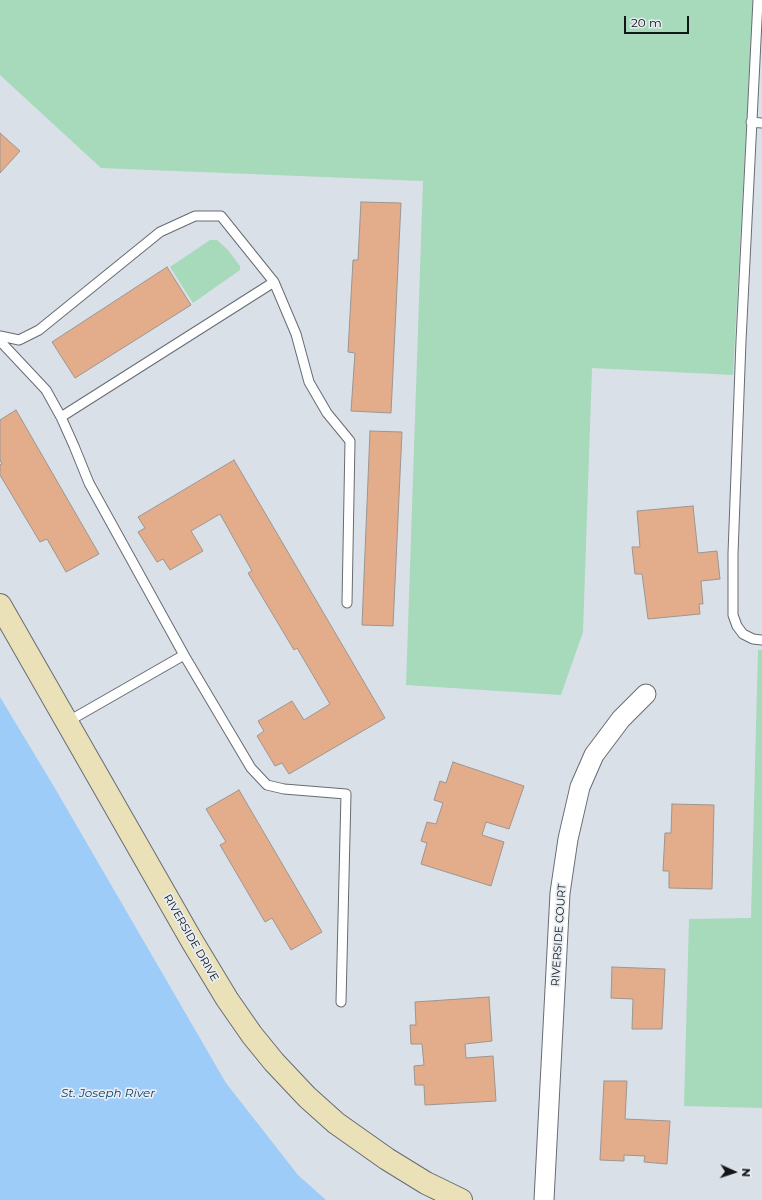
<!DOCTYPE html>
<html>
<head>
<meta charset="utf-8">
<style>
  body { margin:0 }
  #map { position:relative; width:762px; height:1200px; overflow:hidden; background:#dae0e7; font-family:Montserrat,sans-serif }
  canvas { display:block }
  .north { position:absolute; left:714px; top:1152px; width:40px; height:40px; -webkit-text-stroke:3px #e7edf4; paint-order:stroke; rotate:93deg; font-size:11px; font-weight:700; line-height:16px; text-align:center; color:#131517 }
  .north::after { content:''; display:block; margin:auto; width:14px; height:18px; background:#131517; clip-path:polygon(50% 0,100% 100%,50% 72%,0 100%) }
  .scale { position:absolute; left:624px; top:16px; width:65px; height:18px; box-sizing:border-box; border:2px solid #131517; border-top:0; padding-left:5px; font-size:12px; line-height:14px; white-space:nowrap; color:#131517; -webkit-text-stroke:3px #e7edf4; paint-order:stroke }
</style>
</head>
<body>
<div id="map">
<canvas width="762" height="1200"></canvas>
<div class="north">N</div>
<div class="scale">20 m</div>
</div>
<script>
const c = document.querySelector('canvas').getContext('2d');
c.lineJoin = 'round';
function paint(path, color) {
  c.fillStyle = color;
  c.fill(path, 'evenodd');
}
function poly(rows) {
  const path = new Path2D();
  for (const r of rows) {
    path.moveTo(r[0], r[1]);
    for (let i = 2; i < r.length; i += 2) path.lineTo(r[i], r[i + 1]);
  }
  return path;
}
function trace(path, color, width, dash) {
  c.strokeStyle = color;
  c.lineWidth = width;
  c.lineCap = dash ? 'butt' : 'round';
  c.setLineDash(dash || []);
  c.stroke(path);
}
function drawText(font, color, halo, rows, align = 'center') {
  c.font = font + ' Montserrat,sans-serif';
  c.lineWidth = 3.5;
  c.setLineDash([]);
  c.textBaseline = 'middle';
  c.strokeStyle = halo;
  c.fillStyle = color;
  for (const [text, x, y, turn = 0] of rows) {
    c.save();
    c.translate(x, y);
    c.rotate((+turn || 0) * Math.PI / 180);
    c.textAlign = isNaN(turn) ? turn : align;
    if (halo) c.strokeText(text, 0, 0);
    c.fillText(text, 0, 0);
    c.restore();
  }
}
paint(poly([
  [0,0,753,0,733,375,592,368,583,632,561,695,406,685,423,181,101,168,0,75],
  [210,240,217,240,228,250,240,266,240,270,193,303,170,267],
  [758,650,762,650,762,1108,684,1106,689,919,751,918]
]), '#a7d9bb');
paint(poly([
  [0,697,56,790,226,1083,298,1175,326,1200,0,1200]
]), '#9eccf9');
const building = poly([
  [0,133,20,151,0,173,0,133],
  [361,202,401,203,391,413,351,411,355,353,348,352,353,260,358,260,361,202],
  [167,267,191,305,75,378,52,342,167,267],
  [16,410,99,554,66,572,47,539,40,542,0,475,0,465,2,464,0,460,0,420,16,410],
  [370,431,402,432,393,626,362,625,370,431],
  [234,460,385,718,289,774,282,763,275,766,257,736,264,731,258,721,292,701,304,720,330,704,297,648,294,650,248,573,252,571,220,514,191,531,203,551,170,570,163,559,157,562,138,532,145,528,138,517,234,460],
  [693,506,698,553,717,551,720,579,701,581,703,604,699,604,700,614,648,619,642,574,635,574,632,547,640,547,637,511,693,506],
  [453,762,524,786,509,829,486,822,482,835,504,842,491,886,421,864,427,843,421,841,427,822,436,824,443,803,434,800,440,781,446,783,453,762],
  [239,790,322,932,291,950,272,918,265,922,220,845,226,842,206,809,239,790],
  [672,804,714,805,712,889,669,888,669,871,663,871,665,833,671,833,672,804],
  [612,967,665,969,662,1029,632,1029,633,999,611,998,612,967],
  [489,997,492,1041,465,1044,466,1058,493,1056,496,1101,425,1105,424,1085,415,1085,414,1066,424,1065,422,1044,411,1044,410,1025,416,1025,415,1002,489,997],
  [604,1081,627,1081,625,1119,670,1121,667,1164,644,1162,645,1156,624,1155,624,1161,600,1160,604,1081]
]);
paint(building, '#e3ac8b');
trace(building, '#9d9590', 1);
const lane = poly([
  [758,0,741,341,733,554,733,615,737,626,743,634,753,639,762,640],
  [751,122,762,123],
  [0,336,19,340,39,330,160,232,195,216,221,216,274,282],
  [0,341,46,390,61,417],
  [184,655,89,483,74,446,61,417,274,282,296,334,309,382,327,413,350,441,347,603],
  [67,722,184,655,251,768,267,785,284,789,346,794,341,1002]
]);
const street = poly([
  [544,1200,560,893,568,839,580,787,594,755,621,719,646,694]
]);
const secondary = poly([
  [0,605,192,941,227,999,252,1035,274,1062,307,1097,336,1123,387,1159,426,1183,461,1200]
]);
trace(lane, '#676c73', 11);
trace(street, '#676c73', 21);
trace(secondary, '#676c73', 24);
trace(lane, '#fff', 9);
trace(street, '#fff', 19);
trace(secondary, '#eae1b8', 22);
drawText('11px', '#131517', '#e7edf4', [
  ["RIVERSIDE COURT",559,935,-86],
  ["RIVERSIDE DRIVE",191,938,60]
]);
drawText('italic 12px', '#0d416a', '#e7edf4', [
  ["St. Joseph River",108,1093]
]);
</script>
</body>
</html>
